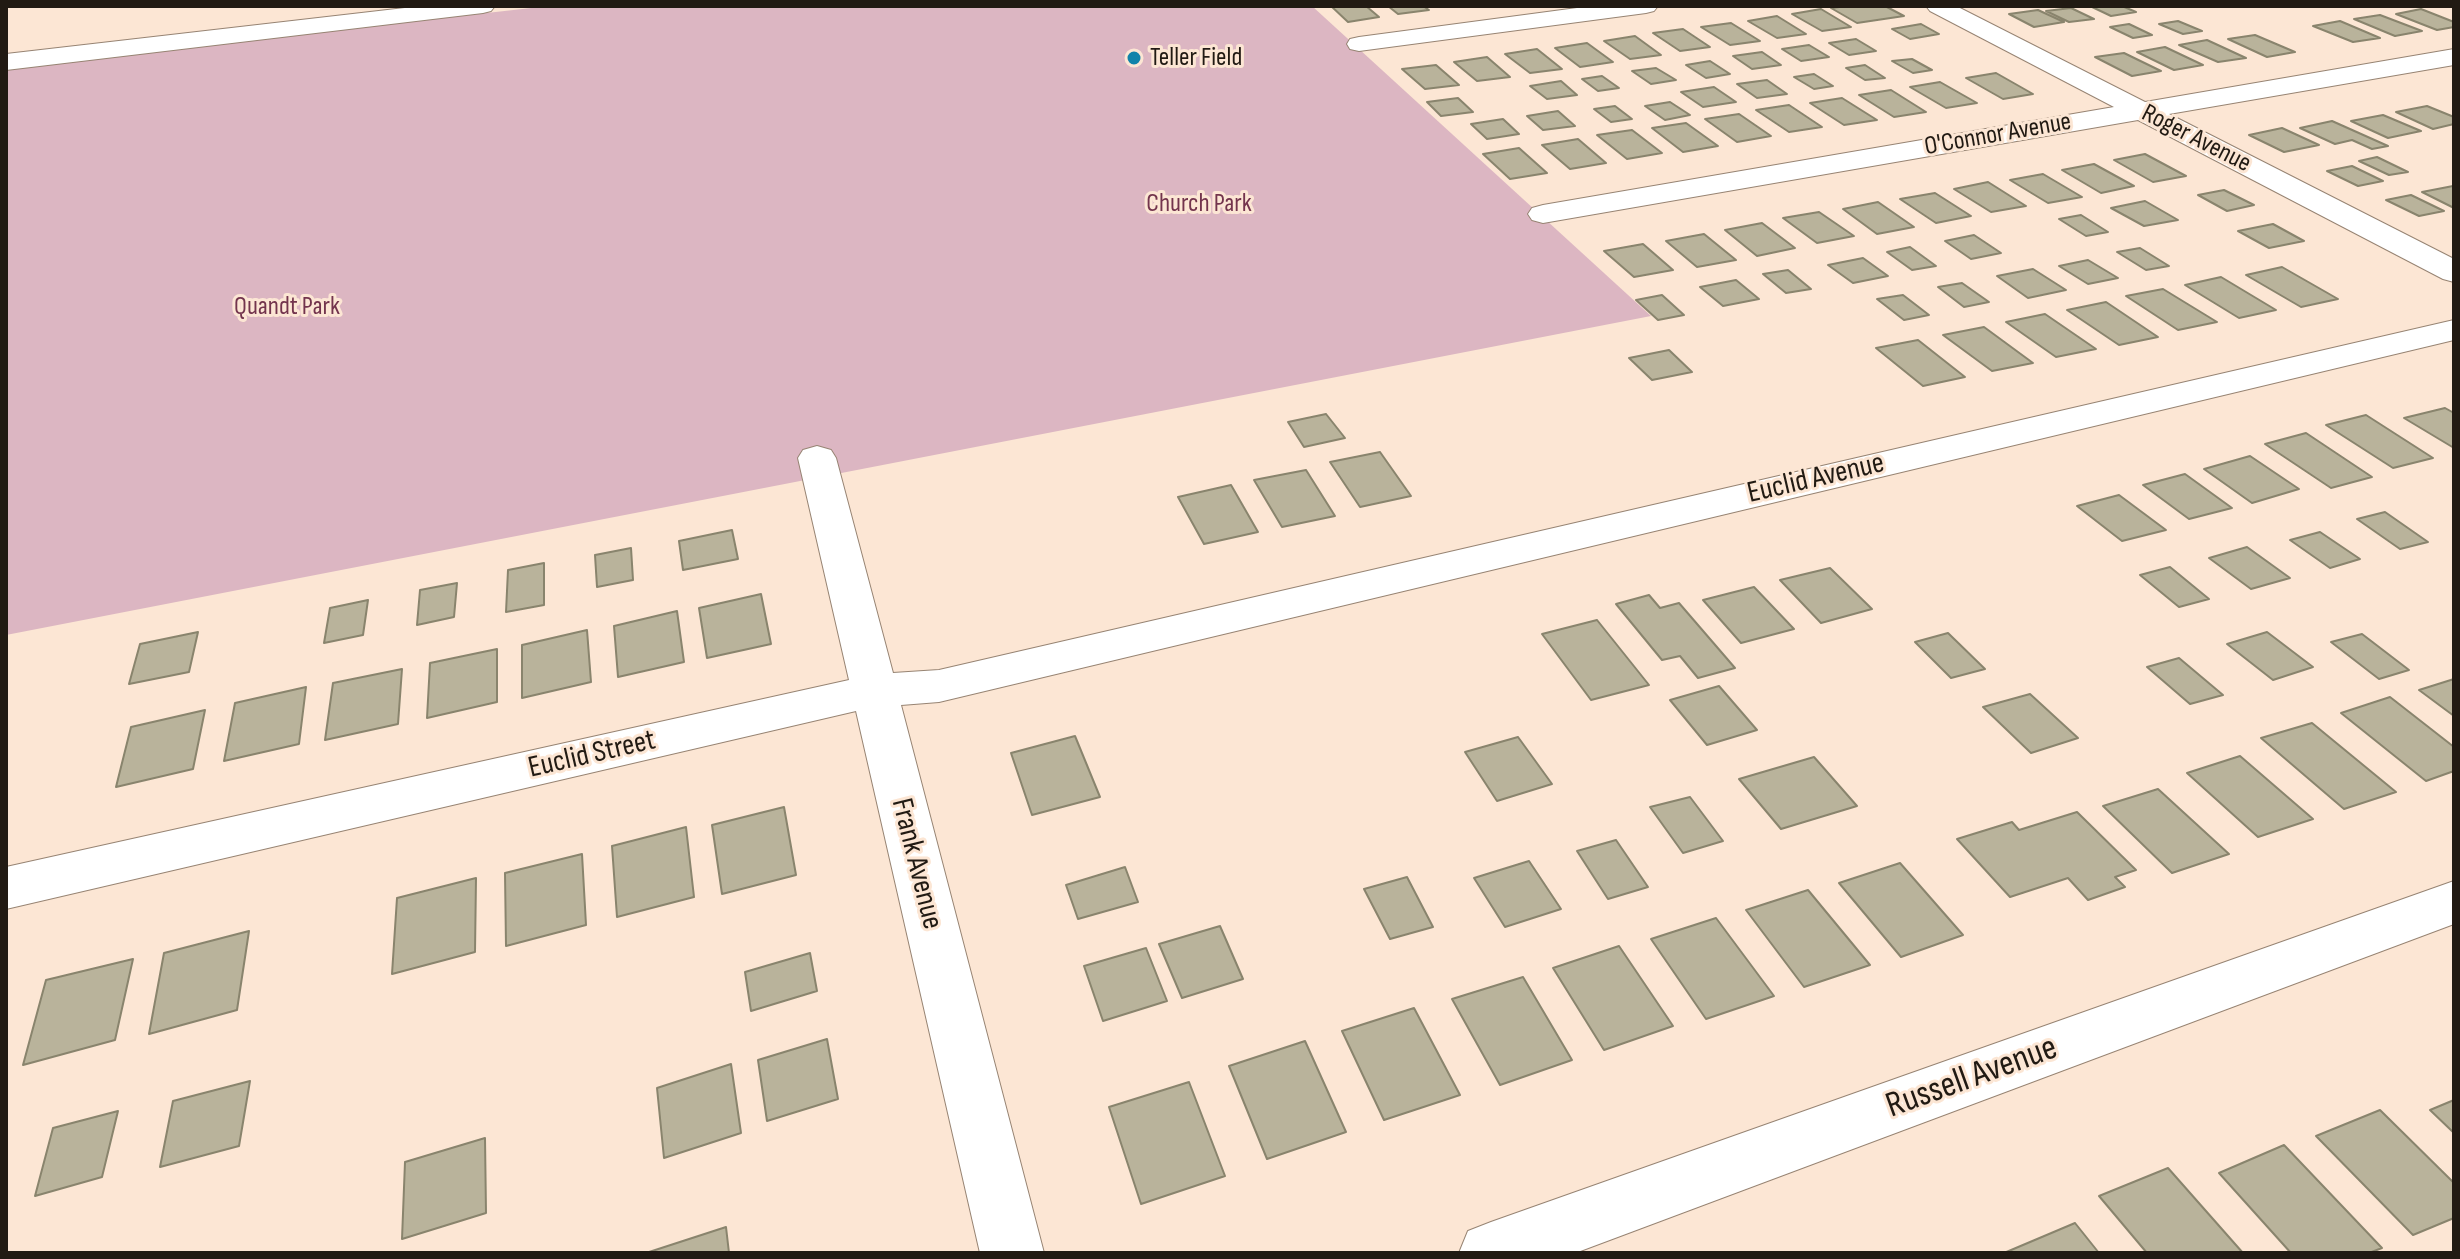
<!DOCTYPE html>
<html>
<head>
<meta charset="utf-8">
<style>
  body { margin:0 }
  #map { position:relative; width:2460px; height:1259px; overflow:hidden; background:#fce6d4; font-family:"Sofia Sans Condensed",sans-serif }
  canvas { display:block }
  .frame { position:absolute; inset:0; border:8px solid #211a13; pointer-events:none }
</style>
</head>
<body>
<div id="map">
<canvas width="2460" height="1259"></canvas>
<div class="frame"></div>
</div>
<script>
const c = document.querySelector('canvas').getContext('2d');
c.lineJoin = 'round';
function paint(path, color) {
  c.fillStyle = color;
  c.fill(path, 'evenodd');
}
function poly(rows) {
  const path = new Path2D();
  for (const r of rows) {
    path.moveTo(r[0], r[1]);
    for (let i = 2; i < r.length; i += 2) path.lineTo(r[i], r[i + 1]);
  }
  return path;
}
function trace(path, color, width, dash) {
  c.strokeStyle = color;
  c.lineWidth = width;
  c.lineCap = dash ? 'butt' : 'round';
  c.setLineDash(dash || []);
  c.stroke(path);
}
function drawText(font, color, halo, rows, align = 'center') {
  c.font = font + ' "Sofia Sans Condensed",sans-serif';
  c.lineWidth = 6;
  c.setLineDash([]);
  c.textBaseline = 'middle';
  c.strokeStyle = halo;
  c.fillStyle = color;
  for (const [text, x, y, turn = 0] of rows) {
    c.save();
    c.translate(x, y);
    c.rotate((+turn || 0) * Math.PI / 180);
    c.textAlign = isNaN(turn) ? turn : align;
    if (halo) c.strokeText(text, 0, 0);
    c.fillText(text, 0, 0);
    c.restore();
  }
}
paint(poly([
  [549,6,1312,6,1651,316,6,635,6,67]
]), '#dcb6c2');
const building = poly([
  [1331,6,1366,6,1379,17,1348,22,1331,6],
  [1388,6,1423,6,1429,10,1398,14,1388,6],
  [1848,6,1885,6,1904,16,1857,23,1831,8,1848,6],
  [2090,6,2122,6,2136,12,2111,16,2090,6],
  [2071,8,2094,19,2069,22,2046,11,2071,8],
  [1821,9,1851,27,1822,31,1792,14,1821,9],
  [2421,9,2454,22,2454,27,2437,30,2396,14,2421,9],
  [2038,10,2064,22,2034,27,2009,14,2038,10],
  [2380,15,2422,31,2395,36,2354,19,2380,15],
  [1777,16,1806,34,1777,38,1748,21,1777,16],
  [2178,21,2202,31,2183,34,2159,24,2178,21],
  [2340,21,2380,38,2353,42,2313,26,2340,21],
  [1731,23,1760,41,1730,45,1701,27,1731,23],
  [1921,24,1939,34,1910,39,1892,29,1921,24],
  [2129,24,2152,35,2133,38,2110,27,2129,24],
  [1683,29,1710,47,1680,51,1653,33,1683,29],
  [2255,35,2295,52,2267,57,2228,39,2255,35],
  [1635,36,1661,55,1630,59,1604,41,1635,36],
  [1856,39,1876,51,1849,55,1829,43,1856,39],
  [2207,40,2246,58,2218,62,2179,45,2207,40],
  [1587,43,1613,62,1580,67,1555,48,1587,43],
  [1809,45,1829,57,1801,61,1782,49,1809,45],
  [2165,47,2203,65,2174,70,2137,52,2165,47],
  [1537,49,1562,69,1530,73,1505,54,1537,49],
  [1762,52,1781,65,1752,69,1733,56,1762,52],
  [2124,53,2161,71,2132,76,2095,57,2124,53],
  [1487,57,1510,77,1477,81,1454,62,1487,57],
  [1912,59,1932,70,1913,73,1892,61,1912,59],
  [1710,61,1730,74,1706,78,1686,65,1710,61],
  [1436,65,1459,85,1425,89,1402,69,1436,65],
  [1865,65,1885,78,1865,80,1846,68,1865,65],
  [1656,68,1676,80,1651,84,1632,71,1656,68],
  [1996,73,2033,94,2003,99,1966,78,1996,73],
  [1814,74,1833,86,1814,89,1794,77,1814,74],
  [1602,76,1619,88,1598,91,1582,79,1602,76],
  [1767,80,1787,94,1757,98,1737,84,1767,80],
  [1561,81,1577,95,1547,99,1530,86,1561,81],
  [1940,82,1977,103,1946,108,1910,87,1940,82],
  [1714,87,1736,102,1703,107,1681,92,1714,87],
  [1891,90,1926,112,1894,117,1859,95,1891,90],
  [1458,98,1473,112,1441,116,1427,102,1458,98],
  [1842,98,1877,120,1844,125,1810,103,1842,98],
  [1670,102,1690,115,1665,120,1645,106,1670,102],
  [1789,105,1822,127,1789,132,1756,110,1789,105],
  [1615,106,1632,119,1611,122,1594,109,1615,106],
  [2427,106,2454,117,2454,124,2433,129,2396,112,2427,106],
  [1558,111,1575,126,1543,130,1527,116,1558,111],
  [1739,114,1771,136,1737,142,1705,119,1739,114],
  [2383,115,2421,131,2388,138,2351,121,2383,115],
  [1503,119,1519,134,1487,139,1471,124,1503,119],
  [2332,121,2388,146,2372,149,2352,140,2335,144,2300,128,2332,121],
  [1686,123,1718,146,1683,152,1652,128,1686,123],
  [2282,128,2319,145,2284,152,2249,135,2282,128],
  [1632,130,1662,153,1627,159,1597,135,1632,130],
  [1578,139,1606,163,1570,169,1542,145,1578,139],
  [1519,148,1547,173,1510,179,1483,154,1519,148],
  [2145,154,2186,176,2153,182,2114,160,2145,154],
  [2377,157,2408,172,2389,175,2359,161,2377,157],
  [2094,164,2134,186,2101,193,2062,170,2094,164],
  [2352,166,2383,181,2358,186,2327,171,2352,166],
  [2043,174,2082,197,2048,203,2010,180,2043,174],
  [1988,182,2026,206,1991,212,1954,189,1988,182],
  [2453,186,2454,208,2422,192,2453,186],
  [2224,190,2254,205,2227,211,2198,195,2224,190],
  [1935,193,1971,216,1936,223,1900,199,1935,193],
  [2411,195,2444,211,2419,216,2386,200,2411,195],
  [2145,201,2178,220,2144,226,2111,208,2145,201],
  [1878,202,1914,227,1877,234,1843,209,1878,202],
  [1819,212,1854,236,1817,243,1783,218,1819,212],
  [2081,215,2108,232,2086,236,2059,219,2081,215],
  [1762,223,1795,248,1757,256,1725,230,1762,223],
  [2273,224,2304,241,2269,248,2238,231,2273,224],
  [1704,234,1736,260,1697,267,1666,241,1704,234],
  [1974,235,2001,253,1971,259,1945,241,1974,235],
  [1643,244,1673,270,1634,277,1604,251,1643,244],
  [1910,247,1936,266,1912,270,1887,252,1910,247],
  [2140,248,2169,266,2146,270,2117,252,2140,248],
  [1863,258,1888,276,1853,283,1828,265,1863,258],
  [2088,260,2118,278,2088,284,2059,266,2088,260],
  [2282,267,2338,299,2301,307,2246,275,2282,267],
  [2033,269,2066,290,2028,298,1997,276,2033,269],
  [1788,270,1811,289,1786,293,1763,274,1788,270],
  [2221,277,2276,310,2239,318,2185,285,2221,277],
  [1736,280,1759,299,1723,306,1700,287,1736,280],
  [1962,283,1989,302,1964,307,1938,287,1962,283],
  [2163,289,2217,322,2178,330,2126,296,2163,289],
  [1662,295,1684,315,1658,320,1636,300,1662,295],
  [1903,295,1929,315,1904,320,1877,299,1903,295],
  [2106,302,2158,337,2119,345,2067,310,2106,302],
  [2045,314,2096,349,2056,357,2006,322,2045,314],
  [1984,327,2033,363,1992,371,1943,335,1984,327],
  [1918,340,1965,377,1923,386,1876,348,1918,340],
  [1669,350,1692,372,1652,380,1629,358,1669,350],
  [2445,408,2454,413,2454,448,2404,418,2445,408],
  [1326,414,1345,438,1304,447,1288,422,1326,414],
  [2366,415,2433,458,2393,468,2326,425,2366,415],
  [2306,433,2372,477,2331,488,2265,444,2306,433],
  [1380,452,1411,496,1360,507,1330,462,1380,452],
  [2250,456,2299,489,2252,503,2204,469,2250,456],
  [1306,470,1335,516,1282,527,1254,480,1306,470],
  [2185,474,2232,508,2189,519,2143,485,2185,474],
  [1231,485,1258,532,1204,544,1178,497,1231,485],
  [2119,495,2166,530,2122,541,2077,506,2119,495],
  [2385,512,2428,542,2400,549,2357,519,2385,512],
  [732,530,738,559,683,570,679,541,732,530],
  [2320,532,2360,559,2330,568,2290,540,2320,532],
  [2247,547,2290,578,2251,589,2209,558,2247,547],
  [631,548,633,580,597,587,595,555,631,548],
  [544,563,544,605,506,612,508,570,544,563],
  [2170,567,2209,599,2179,607,2140,575,2170,567],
  [1830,568,1872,609,1821,623,1780,580,1830,568],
  [457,583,454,617,417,625,420,590,457,583],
  [1754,587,1794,629,1741,643,1703,600,1754,587],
  [761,594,771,644,707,658,699,608,761,594],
  [1649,595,1660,608,1679,603,1735,668,1698,678,1680,656,1662,660,1616,604,1649,595],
  [368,600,363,635,324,643,330,608,368,600],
  [677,611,684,662,618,677,614,626,677,611],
  [1597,620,1649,685,1591,700,1542,634,1597,620],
  [587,630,591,682,522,698,522,645,587,630],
  [198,632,189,672,129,684,140,644,198,632],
  [2267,632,2313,667,2273,680,2227,644,2267,632],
  [1948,633,1985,669,1951,678,1915,642,1948,633],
  [2362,634,2409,670,2379,679,2331,642,2362,634],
  [497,649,497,702,427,718,430,663,497,649],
  [2179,658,2223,695,2190,704,2147,667,2179,658],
  [402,669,398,724,325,740,333,683,402,669],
  [2454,679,2454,716,2419,690,2454,679],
  [1719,686,1757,730,1707,745,1670,700,1719,686],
  [306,687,299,744,224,761,235,703,306,687],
  [2030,694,2078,738,2031,753,1983,707,2030,694],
  [2390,697,2454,747,2454,771,2426,781,2341,713,2390,697],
  [205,710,193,769,116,787,131,727,205,710],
  [2312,723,2396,792,2344,809,2261,738,2312,723],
  [1075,736,1100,797,1032,815,1011,753,1075,736],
  [1518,737,1552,784,1497,801,1465,752,1518,737],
  [2240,756,2313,819,2258,837,2187,773,2240,756],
  [1814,757,1857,806,1781,829,1739,779,1814,757],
  [2158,789,2229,854,2172,873,2103,806,2158,789],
  [1690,797,1723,841,1683,853,1650,807,1690,797],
  [784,807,796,875,722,894,712,825,784,807],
  [2077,812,2136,870,2115,877,2125,887,2088,900,2068,878,2010,897,1957,839,2012,822,2019,830,2077,812],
  [686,827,694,897,617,917,612,846,686,827],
  [1616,840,1648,887,1608,899,1577,851,1616,840],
  [582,854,586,925,506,946,505,873,582,854],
  [1529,861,1561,909,1505,927,1474,878,1529,861],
  [1900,863,1963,935,1901,957,1839,883,1900,863],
  [1125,867,1138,902,1078,919,1066,885,1125,867],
  [1407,877,1433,927,1390,939,1364,889,1407,877],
  [476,878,475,952,392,974,397,898,476,878],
  [1808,890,1870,965,1804,987,1746,910,1808,890],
  [1716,918,1774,996,1706,1019,1651,939,1716,918],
  [1220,926,1243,979,1182,998,1159,944,1220,926],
  [249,931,237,1010,149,1034,164,953,249,931],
  [1619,946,1673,1026,1604,1050,1553,968,1619,946],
  [1146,948,1167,1001,1103,1021,1084,966,1146,948],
  [810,953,817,991,751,1011,745,972,810,953],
  [133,959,115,1040,23,1065,46,980,133,959],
  [1523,977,1572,1060,1500,1085,1452,999,1523,977],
  [1414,1008,1460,1095,1384,1120,1342,1031,1414,1008],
  [827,1039,838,1099,767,1121,758,1060,827,1039],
  [1305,1041,1346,1132,1267,1159,1229,1066,1305,1041],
  [731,1064,741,1133,664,1158,657,1088,731,1064],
  [250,1081,239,1146,160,1167,173,1101,250,1081],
  [1189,1082,1225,1176,1141,1204,1109,1107,1189,1082],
  [2454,1100,2454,1133,2430,1110,2454,1100],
  [2380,1110,2454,1183,2454,1218,2413,1235,2316,1136,2380,1110],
  [118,1111,102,1177,35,1196,53,1128,118,1111],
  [485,1138,486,1213,402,1239,405,1162,485,1138],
  [2284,1145,2382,1248,2369,1253,2291,1253,2219,1173,2284,1145],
  [2168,1168,2243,1253,2147,1253,2099,1196,2168,1168],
  [2075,1223,2099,1253,2004,1253,2075,1223],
  [726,1227,729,1253,646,1253,726,1227]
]);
paint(building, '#b9b39b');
trace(building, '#89846d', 2);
const minor = poly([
  [422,6,495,6,491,11,483,13,6,70,6,54,422,6],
  [1592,6,1658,6,1654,11,1646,13,1359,51,1350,49,1347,44,1350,39,1359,37,1592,6],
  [1926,6,1956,6,2145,102,2454,49,2454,65,2169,114,2454,259,2454,282,2443,279,2138,120,1543,223,1532,220,1528,214,1532,208,1543,205,2114,107,1930,11,1926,6],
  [2454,320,2454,340,939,702,901,705,1044,1253,980,1253,856,711,6,909,6,867,849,680,798,458,803,450,817,446,831,450,836,458,893,673,939,670,2454,320],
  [2454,881,2454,924,1575,1253,1459,1253,1468,1231,1491,1222,2454,881]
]);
trace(minor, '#978473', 2);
paint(minor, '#fff');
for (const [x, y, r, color] of [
  [1134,58,8,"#1183aa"]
]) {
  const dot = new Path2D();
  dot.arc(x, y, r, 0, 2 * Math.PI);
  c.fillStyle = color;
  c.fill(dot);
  trace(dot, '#fce6d4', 3);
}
drawText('26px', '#211a13', '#fce6d4', [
  ["Teller Field",1150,58]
], 'left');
drawText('26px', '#211a13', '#fce6d4', [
  ["O'Connor Avenue",1998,135,-10],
  ["Roger Avenue",2196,139,27]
]);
drawText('26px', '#73344d', '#fce6d4', [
  ["Church Park",1199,204],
  ["Quandt Park",287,307]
]);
drawText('30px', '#211a13', '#fce6d4', [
  ["Euclid Avenue",1816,479,-13],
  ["Euclid Street",592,755,-13],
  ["Frank Avenue",916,864,76]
]);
drawText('36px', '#211a13', '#fce6d4', [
  ["Russell Avenue",1972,1078,-20]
]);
</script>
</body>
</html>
